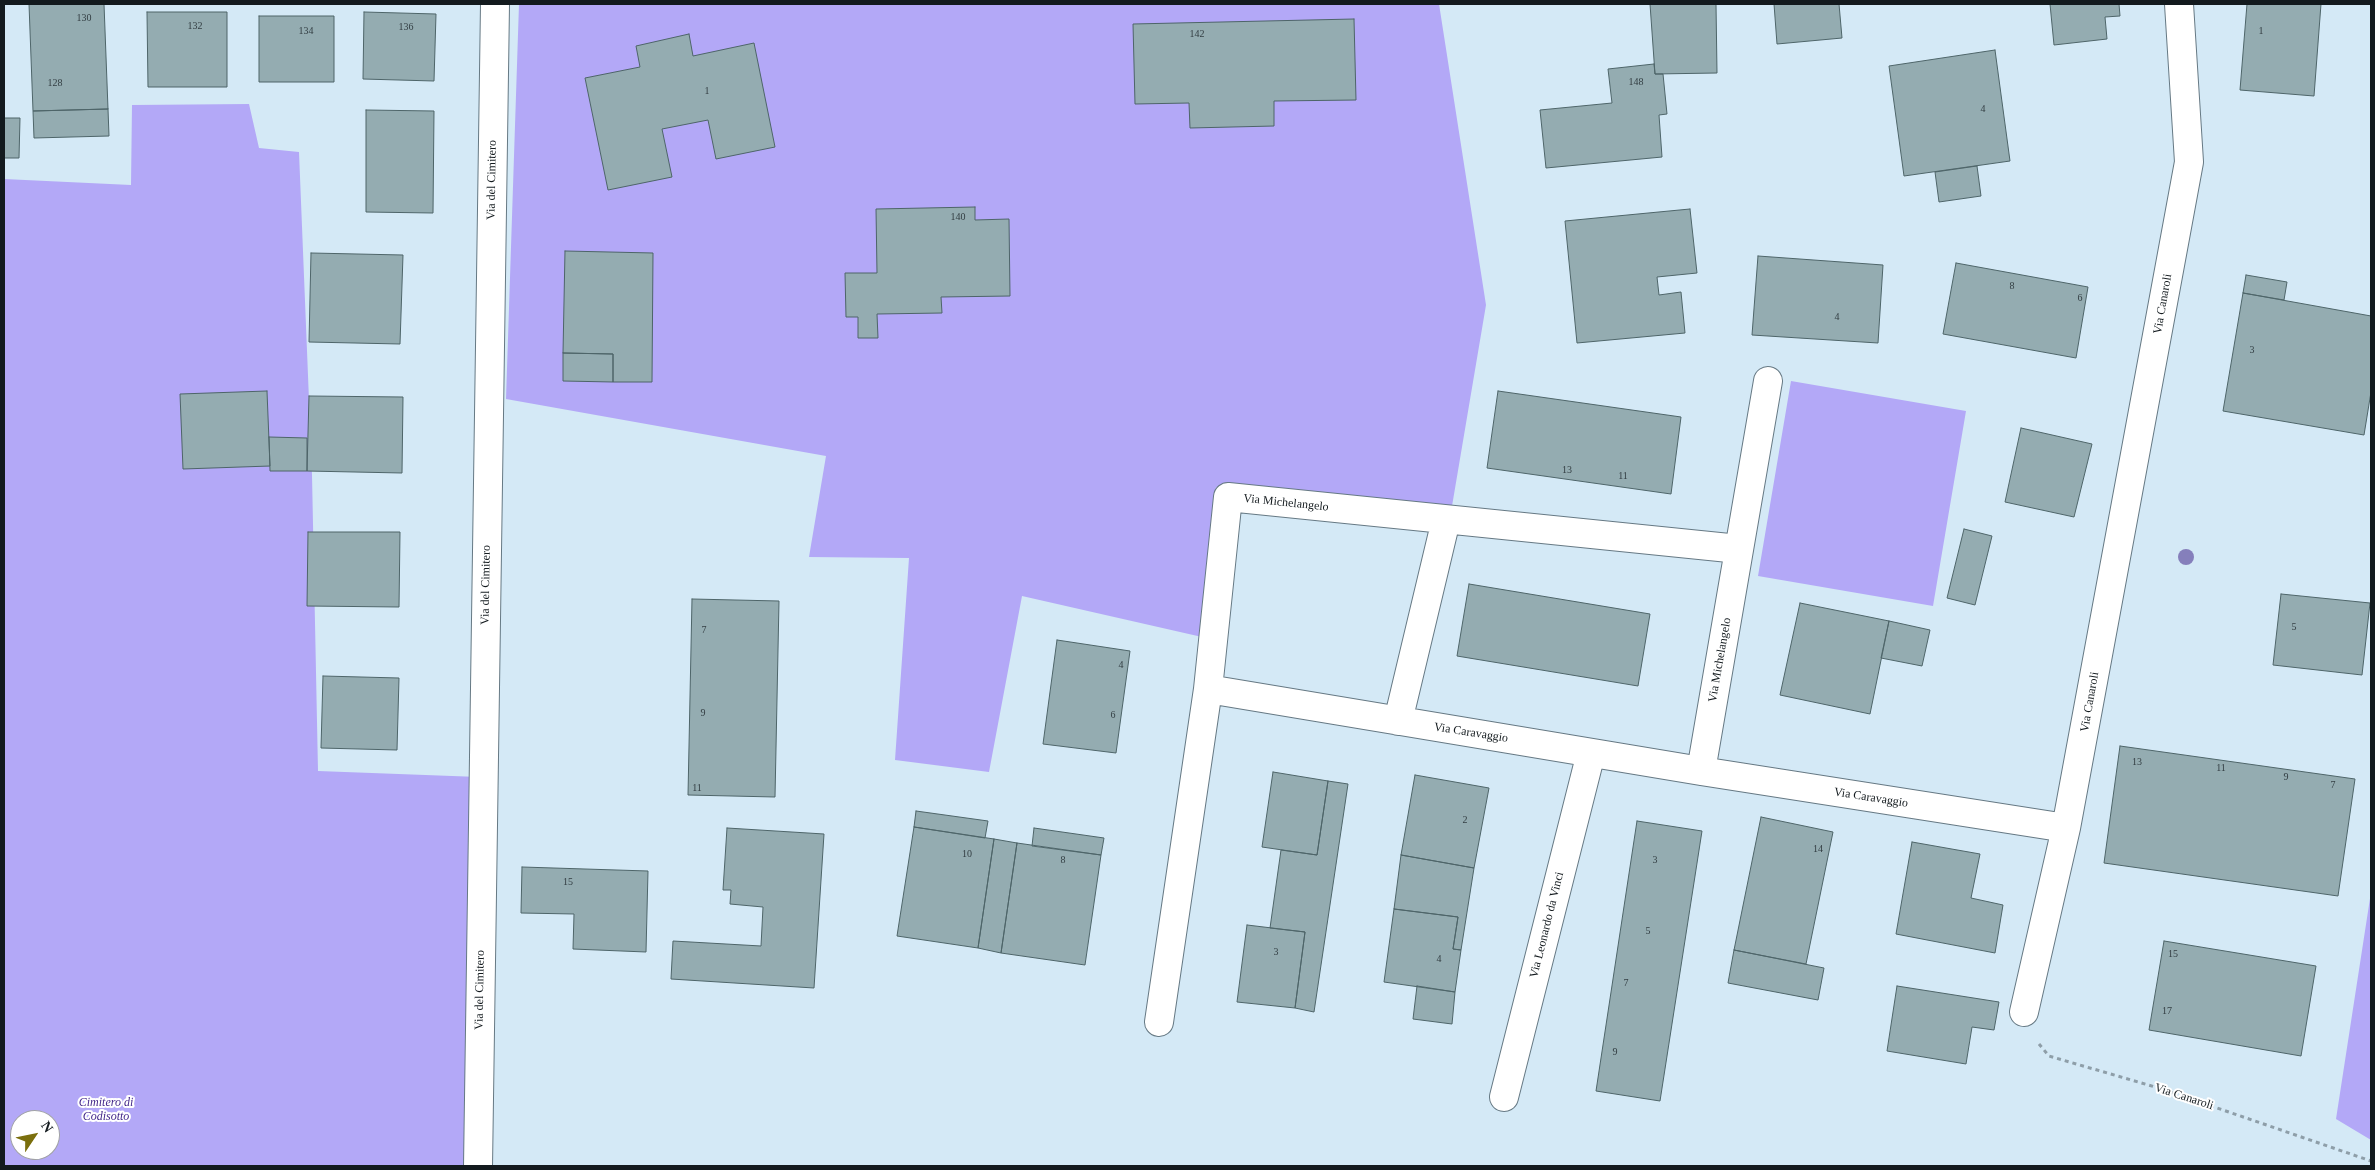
<!DOCTYPE html>
<html>
<head>
<meta charset="utf-8">
<style>
  body { margin:0 }
  #map { position:relative; width:2375px; height:1170px; overflow:hidden; background:#d4e9f6; font-family:Georgia,serif }
  canvas { display:block }
  .frame { position:absolute; inset:0; border:5px solid #131a1e; pointer-events:none }
  .north { position:absolute; left:10px; top:1110px; width:50px; height:50px; box-sizing:border-box; background:#fff; border:1px solid #a1a3a5; border-radius:50%; rotate:56deg; font-size:14px; font-weight:700; line-height:20px; text-align:center; color:#131a1e }
  .north::after { content:''; display:block; margin:auto; width:18px; height:22px; background:#7b6f0d; clip-path:polygon(50% 0,100% 100%,50% 72%,0 100%) }
</style>
</head>
<body>
<div id="map">
<canvas width="2375" height="1170"></canvas>
<div class="frame"></div>
<div class="north">N</div>
</div>
<script>
const c = document.querySelector('canvas').getContext('2d');
c.lineJoin = 'round';
function paint(path, color) {
  c.fillStyle = color;
  c.fill(path, 'evenodd');
}
function poly(rows) {
  const path = new Path2D();
  for (const r of rows) {
    path.moveTo(r[0], r[1]);
    for (let i = 2; i < r.length; i += 2) path.lineTo(r[i], r[i + 1]);
  }
  return path;
}
function trace(path, color, width, dash) {
  c.strokeStyle = color;
  c.lineWidth = width;
  c.lineCap = dash ? 'butt' : 'round';
  c.setLineDash(dash || []);
  c.stroke(path);
}
function drawText(font, color, halo, rows, align = 'center') {
  c.font = font + ' Georgia,serif';
  c.lineWidth = 4;
  c.setLineDash([]);
  c.textBaseline = 'middle';
  c.strokeStyle = halo;
  c.fillStyle = color;
  for (const [text, x, y, turn = 0] of rows) {
    c.save();
    c.translate(x, y);
    c.rotate((+turn || 0) * Math.PI / 180);
    c.textAlign = isNaN(turn) ? turn : align;
    if (halo) c.strokeText(text, 0, 0);
    c.fillText(text, 0, 0);
    c.restore();
  }
}
paint(poly([
  [519,4,1439,4,1486,305,1451,512,1216,487,1202,637,1022,596,989,772,895,760,909,558,809,557,826,456,506,399],
  [249,104,259,148,299,152,312,475,318,771,479,777,464,1166,4,1166,4,179,131,185,132,105],
  [20,1120,50,1120,50,1150,20,1150],
  [1791,381,1966,411,1933,606,1758,576],
  [2371,892,2371,1140,2336,1119]
]), '#b3a8f7');
const building = poly([
  [29,4,104,4,108,109,33,111,29,4],
  [1650,4,1716,4,1717,73,1655,74,1650,4],
  [1774,4,1839,4,1842,38,1777,44,1774,4],
  [2050,4,2119,4,2120,16,2105,17,2107,39,2054,45,2050,4],
  [2247,4,2321,4,2314,96,2240,90,2247,4],
  [147,12,227,12,227,87,148,87,147,12],
  [364,12,436,14,434,81,363,79,364,12],
  [259,16,334,16,334,82,259,82,259,16],
  [1354,19,1356,100,1274,101,1274,126,1190,128,1189,103,1135,104,1133,24,1354,19],
  [689,34,693,56,754,43,775,147,716,159,708,120,662,129,672,177,608,190,585,78,640,67,636,46,689,34],
  [1995,50,2010,161,1904,176,1889,66,1995,50],
  [1654,64,1655,74,1663,74,1667,114,1659,115,1662,157,1546,168,1540,110,1612,103,1608,69,1654,64],
  [108,109,109,136,34,138,33,111,108,109],
  [366,110,434,111,433,213,366,212,366,110],
  [4,118,20,118,19,158,4,158,4,118],
  [1977,166,1981,196,1939,202,1935,172,1977,166],
  [975,207,975,220,1009,219,1010,296,941,297,942,313,877,314,878,338,858,338,858,317,846,317,845,273,877,273,876,209,975,207],
  [1690,209,1697,273,1657,277,1659,295,1681,292,1685,333,1577,343,1565,221,1690,209],
  [565,251,653,253,652,382,613,382,613,354,563,353,565,251],
  [311,253,403,255,400,344,309,342,311,253],
  [1758,256,1883,265,1878,343,1752,335,1758,256],
  [1956,263,2088,287,2076,358,1943,334,1956,263],
  [2246,275,2287,282,2284,300,2243,293,2246,275],
  [2243,293,2371,316,2371,392,2364,435,2223,411,2243,293],
  [563,353,613,354,613,382,563,381,563,353],
  [267,391,270,466,183,469,180,394,267,391],
  [1498,391,1681,417,1671,494,1487,468,1498,391],
  [309,396,403,397,402,473,307,471,309,396],
  [2021,428,2092,444,2074,517,2005,502,2021,428],
  [269,437,307,438,307,471,270,471,269,437],
  [1964,529,1992,536,1975,605,1947,598,1964,529],
  [308,532,400,532,399,607,307,606,308,532],
  [1469,584,1650,614,1638,686,1457,656,1469,584],
  [2281,594,2370,603,2362,675,2273,665,2281,594],
  [692,599,779,601,775,797,688,795,692,599],
  [1800,603,1889,621,1870,714,1780,695,1800,603],
  [1889,621,1930,630,1922,666,1881,658,1889,621],
  [1057,640,1130,651,1116,753,1043,744,1057,640],
  [323,676,399,678,397,750,321,748,323,676],
  [2120,746,2355,779,2338,896,2104,863,2120,746],
  [1273,772,1328,781,1317,855,1262,847,1273,772],
  [1415,775,1489,788,1474,868,1401,855,1415,775],
  [1328,781,1348,784,1314,1012,1295,1008,1305,932,1270,928,1281,850,1317,855,1328,781],
  [916,811,988,821,985,838,914,827,916,811],
  [1761,817,1833,832,1806,964,1734,950,1761,817],
  [1637,821,1702,831,1660,1101,1596,1091,1637,821],
  [914,827,994,839,978,948,897,936,914,827],
  [727,828,824,834,814,988,671,979,673,941,761,946,763,907,730,904,731,890,723,890,727,828],
  [1034,828,1104,838,1101,855,1032,846,1034,828],
  [994,839,1017,843,1001,953,978,948,994,839],
  [1912,842,1980,854,1971,898,2003,905,1995,953,1896,934,1912,842],
  [1017,843,1101,855,1085,965,1001,953,1017,843],
  [1401,855,1474,868,1461,950,1453,949,1458,917,1394,909,1401,855],
  [522,867,648,871,646,952,573,949,574,914,521,913,522,867],
  [1394,909,1458,917,1453,949,1461,950,1455,992,1384,982,1394,909],
  [1247,925,1305,932,1295,1008,1237,1002,1247,925],
  [2164,941,2316,966,2301,1056,2149,1030,2164,941],
  [1734,950,1824,968,1818,1000,1728,983,1734,950],
  [1417,986,1455,992,1452,1024,1413,1019,1417,986],
  [1897,986,1999,1002,1994,1030,1972,1027,1966,1064,1887,1051,1897,986]
]);
paint(building, '#94acb1');
trace(building, '#4e6569', 1);
const minor = poly([
  [1208,689,1228,497,1739,549],
  [1398,721,1446,520],
  [1701,771,1768,381],
  [2024,1012,2066,828,2189,162,2179,4],
  [1159,1022,1208,689,1701,771,2066,828],
  [1504,1097,1591,753],
  [478,1166,495,4]
]);
trace(minor, '#667984', 30);
trace(poly([
  [2039,1044,2049,1056,2162,1089,2371,1161]
]), '#8e9ea8', 3, [4, 4]);
trace(minor, '#fff', 28);
c.fillStyle = '#857fbb';
for (const [x, y] of [
  [2186,557]
]) {
  c.beginPath();
  c.arc(x, y, 8, 0, 2 * Math.PI);
  c.fill();
}
drawText('10px', '#333e43', null, [
  ["130",84,18],
  ["132",195,26],
  ["136",406,27],
  ["134",306,31],
  ["1",2261,31],
  ["142",1197,34],
  ["148",1636,82],
  ["128",55,83],
  ["1",707,91],
  ["4",1983,109],
  ["140",958,217],
  ["8",2012,286],
  ["6",2080,298],
  ["4",1837,317],
  ["3",2252,350],
  ["13",1567,470],
  ["11",1623,476],
  ["5",2294,627],
  ["7",704,630],
  ["4",1121,665],
  ["9",703,713],
  ["6",1113,715],
  ["13",2137,762],
  ["11",2221,768],
  ["9",2286,777],
  ["7",2333,785],
  ["11",697,788],
  ["2",1465,820],
  ["14",1818,849],
  ["10",967,854],
  ["8",1063,860],
  ["3",1655,860],
  ["15",568,882],
  ["5",1648,931],
  ["3",1276,952],
  ["15",2173,954],
  ["4",1439,959],
  ["7",1626,983],
  ["17",2167,1011],
  ["9",1615,1052]
]);
drawText('12px', '#131a1e', '#fff', [
  ["Via del Cimitero",492,180,-89],
  ["Via Canaroli",2163,304,-80],
  ["Via Michelangelo",1286,503,6],
  ["Via del Cimitero",486,585,-89],
  ["Via Michelangelo",1720,660,-80],
  ["Via Canaroli",2090,702,-80],
  ["Via Caravaggio",1471,733,9],
  ["Via Caravaggio",1871,798,9],
  ["Via Leonardo da Vinci",1547,925,-76],
  ["Via del Cimitero",480,990,-89],
  ["Via Canaroli",2184,1097,18]
]);
drawText('italic 12px', '#44288a', '#fff', [
  ["Cimitero di",106,1103],
  ["Codisotto",106,1117]
]);
</script>
</body>
</html>
